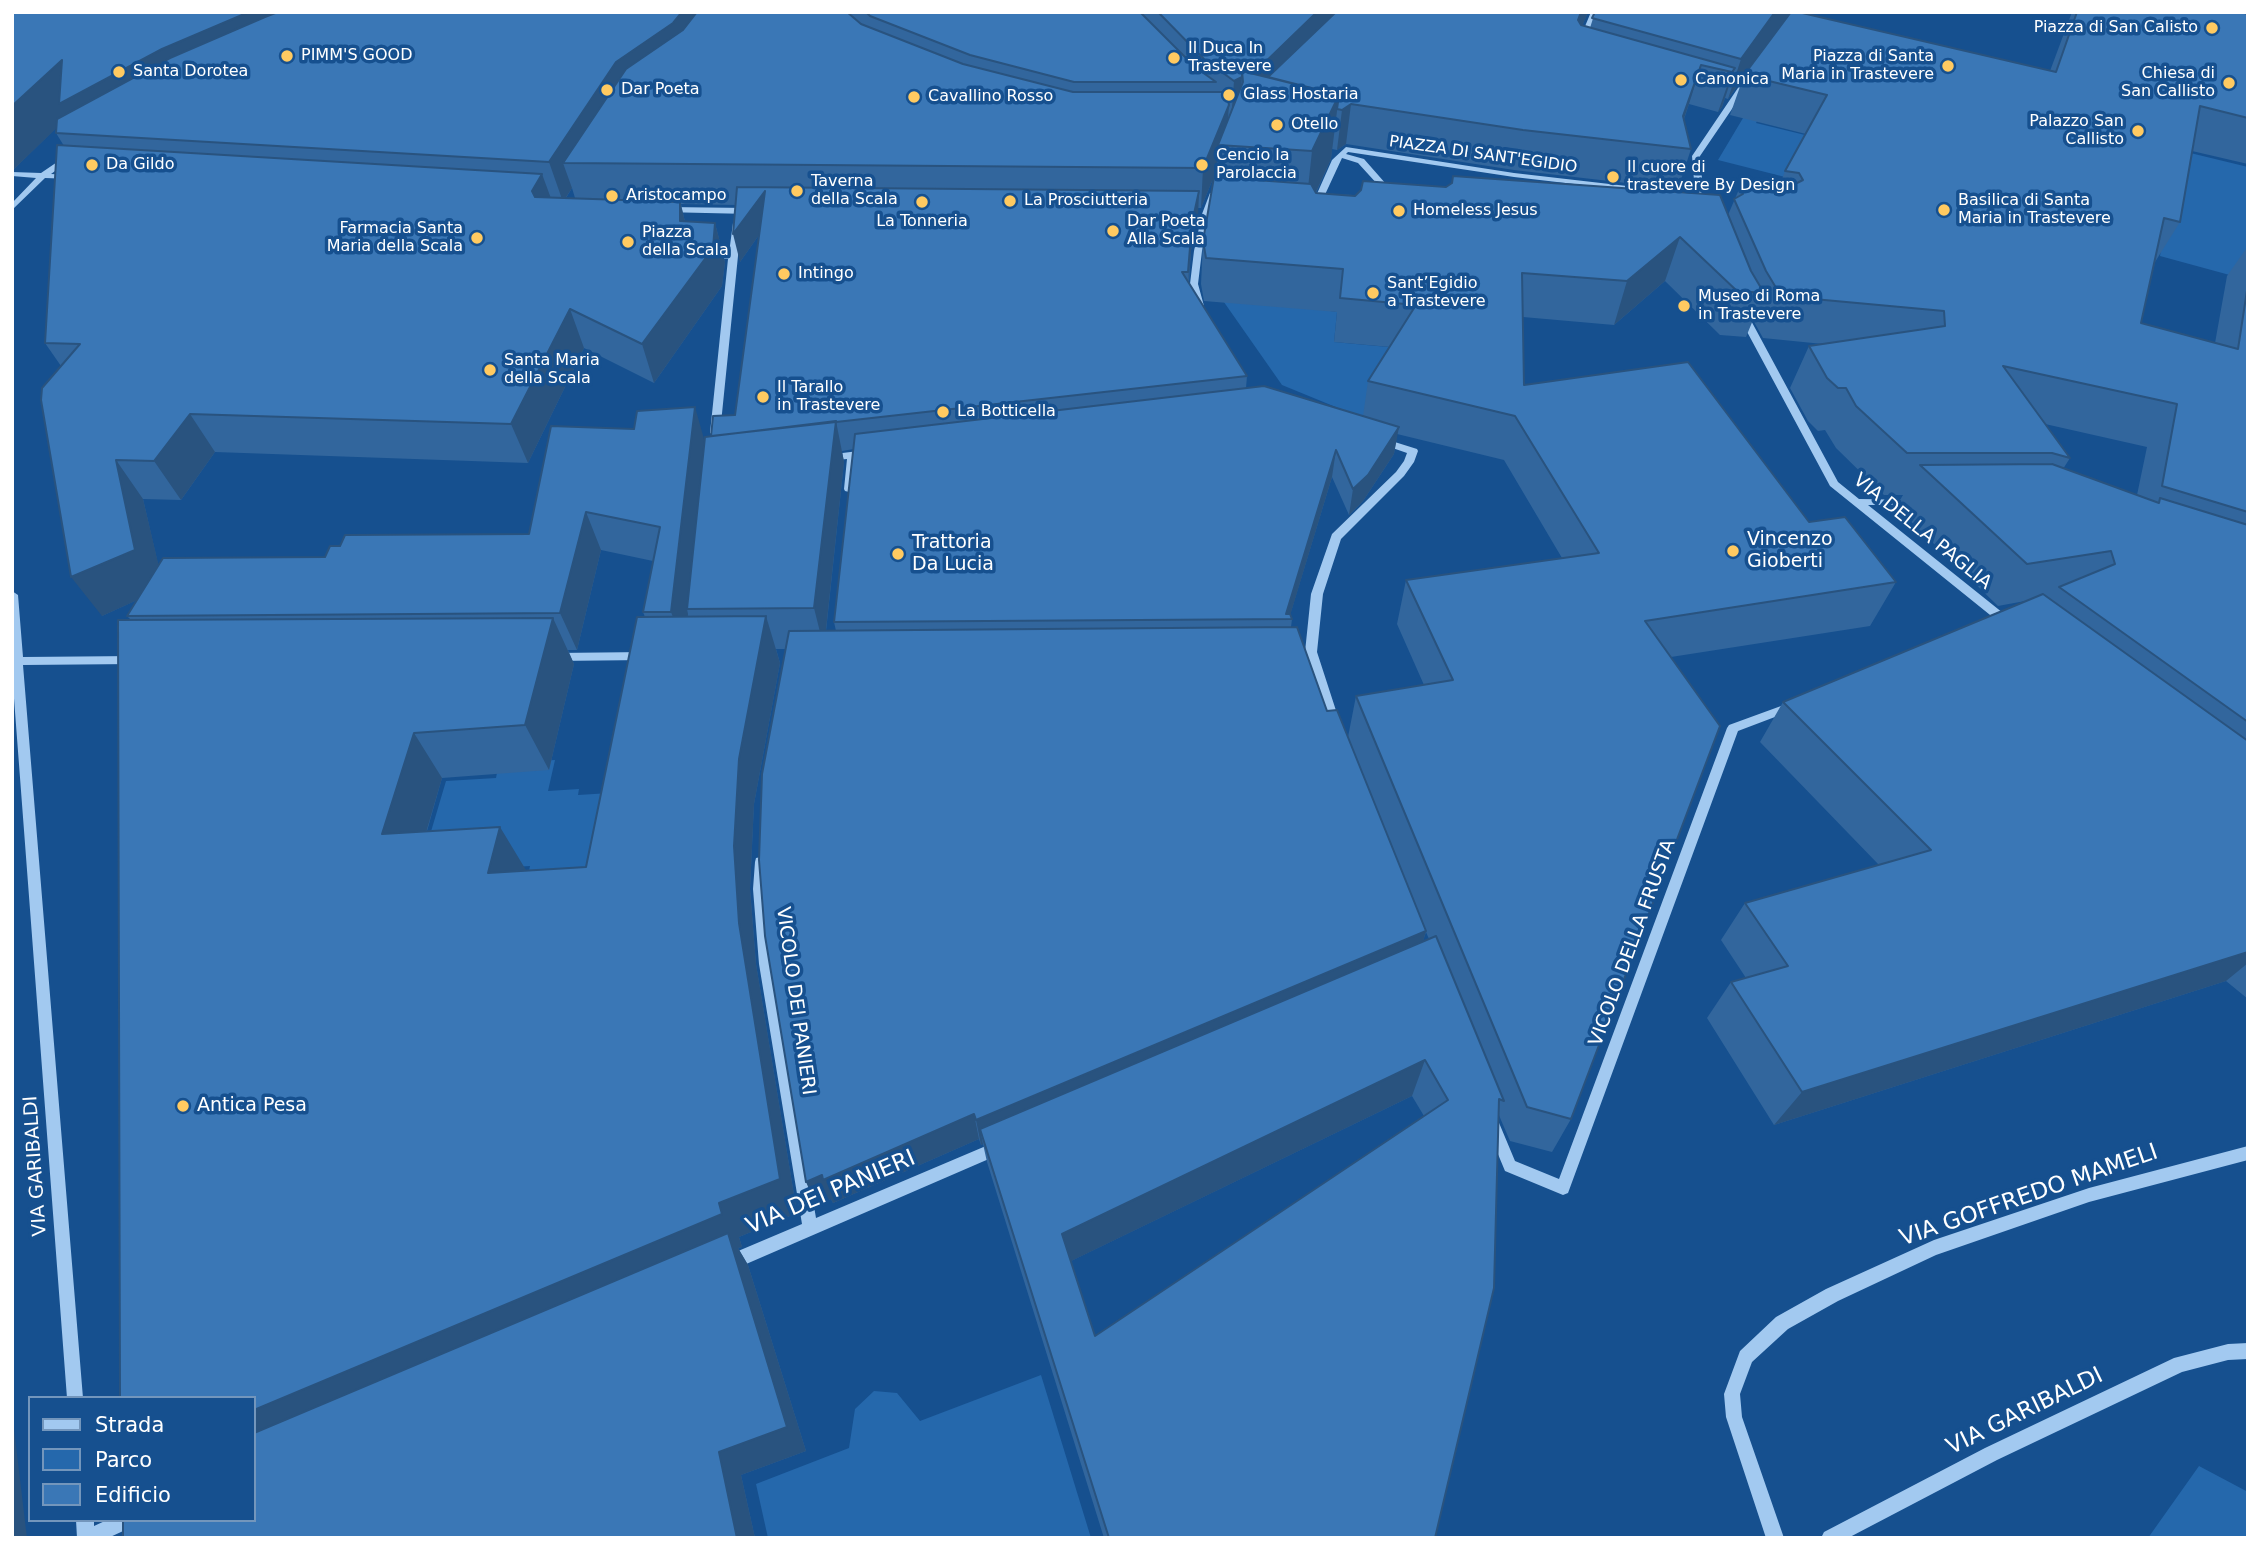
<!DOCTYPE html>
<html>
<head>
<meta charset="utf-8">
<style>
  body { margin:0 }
  #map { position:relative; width:2260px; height:1550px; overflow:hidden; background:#16508f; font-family:"DejaVu Sans",sans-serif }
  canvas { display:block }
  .frame { position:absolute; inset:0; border:14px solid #fff; pointer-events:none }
  .legend { position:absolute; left:28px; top:1396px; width:228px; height:126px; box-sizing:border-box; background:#16508f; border:2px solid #7396bc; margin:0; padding:9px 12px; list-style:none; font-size:21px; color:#fff }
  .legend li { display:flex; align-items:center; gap:14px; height:35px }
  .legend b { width:35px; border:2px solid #7396bc }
</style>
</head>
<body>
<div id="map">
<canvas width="2260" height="1550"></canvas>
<div class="frame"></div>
<ul class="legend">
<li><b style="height:9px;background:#a2c9f0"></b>Strada</li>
<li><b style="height:19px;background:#2568ac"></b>Parco</li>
<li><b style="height:19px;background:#3a77b6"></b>Edificio</li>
</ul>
</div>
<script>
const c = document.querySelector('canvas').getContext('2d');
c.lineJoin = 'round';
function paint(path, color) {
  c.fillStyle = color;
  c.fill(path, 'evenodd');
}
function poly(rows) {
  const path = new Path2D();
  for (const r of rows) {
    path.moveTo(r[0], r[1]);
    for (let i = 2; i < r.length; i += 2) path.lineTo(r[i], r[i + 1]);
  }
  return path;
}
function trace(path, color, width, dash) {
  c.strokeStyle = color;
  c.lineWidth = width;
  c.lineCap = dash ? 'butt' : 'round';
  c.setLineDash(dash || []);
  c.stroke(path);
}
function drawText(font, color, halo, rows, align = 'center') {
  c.font = font + ' "DejaVu Sans",sans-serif';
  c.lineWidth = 7;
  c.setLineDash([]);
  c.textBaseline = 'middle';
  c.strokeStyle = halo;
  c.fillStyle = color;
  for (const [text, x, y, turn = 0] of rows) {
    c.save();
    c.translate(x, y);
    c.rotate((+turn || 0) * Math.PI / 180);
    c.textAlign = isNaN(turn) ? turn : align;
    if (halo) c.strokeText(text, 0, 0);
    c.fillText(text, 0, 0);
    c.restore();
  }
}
paint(poly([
  [1749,108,1762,111,1756,123,1805,135,1809,127,1815,128,1785,177,1718,160],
  [2178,150,2248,167,2248,280,2160,256],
  [1219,295,1337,312,1334,342,1410,349,1365,419,1282,385],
  [555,760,548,791,579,789,578,795,626,792,605,905,521,910,530,866,419,872,446,781,496,778,499,763],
  [1041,1375,1091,1538,768,1538,756,1484,849,1448,855,1409,874,1391,897,1393,920,1421],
  [2199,1466,2248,1492,2248,1538,2148,1538]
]), '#2568ac');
paint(poly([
  [1591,12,1598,12,1586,43,1579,45,1578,43,1591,12],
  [1744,79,1751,81,1700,156,1705,212,1721,225,1725,235,1724,237,1443,216,1442,224,1438,227,1355,221,1353,233,1349,236,1314,234,1310,231,1308,214,1332,160,1346,147,1514,173,1679,192,1696,204,1692,156,1744,79],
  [1348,152,1514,177,1677,196,1714,228,1716,232,1439,210,1435,213,1434,221,1351,215,1347,218,1345,230,1318,229,1316,214,1342,158,1358,163,1379,186,1386,184,1364,159,1346,154,1348,152],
  [66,156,73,158,51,174,71,175,74,175,74,179,45,178,12,210,12,203,36,178,12,176,12,172,41,173,66,156],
  [1210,193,1217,195,1210,214,1202,251,1198,284,1204,306,1199,309,1194,306,1190,284,1194,251,1202,214,1210,193],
  [666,207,749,208,753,211,749,214,663,212,663,208,666,207],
  [733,223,740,225,738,256,720,433,715,436,710,433,728,259,709,259,705,256,709,253,729,253,733,223],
  [1743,312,1748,315,1838,482,1859,499,1918,500,1919,502,1914,505,1868,505,2013,621,2015,624,2013,627,2005,627,1830,486,1738,315,1743,312],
  [1382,438,1417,449,1418,451,1414,462,1404,476,1341,539,1323,594,1317,652,1341,726,1335,731,1329,726,1305,652,1311,594,1332,534,1396,472,1404,461,1407,453,1378,443,1377,441,1382,438],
  [867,450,871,451,871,455,858,457,854,489,849,492,845,491,844,489,847,459,826,461,821,458,826,455,867,450],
  [12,591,18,595,23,657,135,656,141,660,135,664,23,665,83,1398,67,1398,12,672,12,591],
  [646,652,652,656,646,660,555,661,549,657,555,653,646,652],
  [1792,702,1798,706,1796,709,1738,731,1568,1193,1563,1195,1505,1171,1485,1123,1487,1118,1492,1116,1497,1118,1515,1161,1559,1179,1727,728,1729,725,1792,702],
  [761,857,766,858,767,862,767,889,773,964,816,1218,1000,1140,1005,1142,1007,1147,1005,1152,730,1271,724,1269,722,1263,724,1257,802,1224,759,964,753,889,755,862,756,858,761,857],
  [2248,1146,2248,1160,2089,1202,1936,1255,1838,1301,1788,1329,1752,1362,1740,1394,1742,1417,1784,1538,1766,1538,1726,1417,1724,1394,1740,1351,1776,1317,1826,1289,1934,1240,2089,1188,2248,1146],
  [2248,1343,2248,1359,2228,1360,2182,1372,1997,1460,1848,1538,1821,1538,1824,1532,1985,1448,2174,1358,2228,1344,2248,1343],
  [76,1520,94,1520,94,1526,107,1520,137,1520,134,1526,108,1538,77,1538,76,1520]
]), '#a2c9f0');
paint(poly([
  [12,12,1588,12,1582,26,1590,28,1595,12,1790,12,1767,45,2050,71,2072,12,2248,12,2248,164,2192,151,2180,222,2155,262,2141,323,2215,343,2227,276,2248,246,2248,999,2226,981,1774,1125,1707,1018,1731,982,1746,978,1721,940,1745,903,1879,865,1760,742,1783,702,2025,601,1998,606,1896,507,1903,495,1884,495,1836,448,1825,430,1818,431,1808,421,1790,388,1809,346,1823,344,1763,338,1753,320,1746,337,1720,335,1665,281,1614,325,1523,317,1524,385,1809,522,1896,582,1870,626,1671,657,1571,1119,1552,1152,1510,1141,1498,1113,1435,1538,1104,1538,987,1162,983,1144,981,1145,979,1139,833,1203,831,1199,816,1205,785,649,776,649,780,663,754,804,750,889,756,964,797,1213,739,1237,742,1247,738,1248,748,1265,806,1451,741,1475,755,1538,123,1538,131,620,127,616,137,600,102,616,61,366,45,343,64,146,56,133,57,127,12,171],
  [1743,78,1730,115,1806,134,1785,171,1781,182,1775,190,1740,187,1728,215,1316,193,1331,159,1332,149,1337,150,1346,144,1514,170,1678,189,1691,149,1684,119,1689,104,1718,112,1722,107,1725,98,1728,99],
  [1217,169,1216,177,1203,241,1201,284,1204,301,1337,312,1334,342,1390,347,1368,381,1363,416,1246,388,1247,376,1189,283,1191,250,1198,219,1198,208,1201,208],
  [572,188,575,198,566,198],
  [681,204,736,205,740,262,759,235,735,415,705,442,529,534,340,546,325,557,158,564,143,499,181,500,215,452,528,463,584,348,654,383,722,286,725,262,715,223,685,222],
  [2045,424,2147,447,2137,495,2063,469,2070,458],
  [1397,434,1504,460,1562,558,1406,580,1397,624,1424,685,1356,696,1348,737,1327,711,1291,627,1292,619,1290,615,1332,477,1349,515,1363,501,1394,454],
  [854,449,834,622,836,631,826,631,844,462,842,451],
  [601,550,653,561,643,612,645,617,586,867,526,870,427,831,442,778,549,770,574,664,568,650,577,650],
  [1426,932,1429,939,1423,941],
  [1412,1096,1424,1116,1095,1336,1071,1261]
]), '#32669d');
paint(poly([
  [249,12,382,12,67,118,12,171,12,106,62,60,162,49],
  [682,12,722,12,563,163,572,188,563,202,549,162,616,62],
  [1317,12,1366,12,1272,92,1243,82,1243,77],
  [1581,12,1588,12,1569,59,1578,20],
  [1775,12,1790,12,1745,75,1744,75,1743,78,1728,99,1741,59],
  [1701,65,1689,104,1674,147,1683,116],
  [1735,68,1722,107,1718,112,1732,72],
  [1242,77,1239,117,1231,121,1234,81],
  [1339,95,1331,159,1305,216,1312,151],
  [1351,104,1346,144,1337,150,1342,110],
  [1229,105,1226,145,1218,145,1217,169,1201,208,1203,168],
  [542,174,556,212,546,229,532,191],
  [765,191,771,218,740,262,733,234],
  [1199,191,1198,219,1191,250,1187,300,1192,223],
  [680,202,690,241,680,221],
  [715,223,725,262,722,286,654,383,642,344],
  [1680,237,1665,281,1614,325,1627,281],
  [570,309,584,348,528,463,511,424],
  [695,407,706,446,687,609,688,614,685,649,671,612],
  [190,414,215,452,181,500,154,461],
  [836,421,844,462,824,648,814,608],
  [1399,427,1394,454,1363,501,1349,515,1353,489],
  [1336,450,1332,477,1289,619,1286,614],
  [116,460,143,499,164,588,102,616,71,577],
  [586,512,601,550,577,650,560,613],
  [766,616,780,663,754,804,750,889,756,964,797,1213,739,1237,742,1247,738,1248,748,1265,806,1451,741,1475,755,1538,737,1538,254,1455,254,1410,719,1203,739,923,734,846,739,759],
  [553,618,574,664,549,770,525,725],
  [414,733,442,778,413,877,382,834],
  [500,827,526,870,488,873],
  [1426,931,1418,960,980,1129,983,1144,981,1145,976,1120],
  [2248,952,2248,963,2226,981,1774,1125,1802,1092],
  [1425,1060,1412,1096,1065,1264,1062,1234],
  [974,1114,979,1139,833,1203,831,1199,816,1205,806,1182],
  [12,1412,27,1538,12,1538]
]), '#29537f');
const building = poly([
  [12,12,249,12,162,49,59,104,62,60,12,106,12,12],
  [278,12,682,12,673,23,616,62,549,162,56,133,57,119,170,58,265,17,278,12],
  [697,12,847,12,861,24,963,64,1073,92,1226,92,1229,105,1203,168,563,163,626,69,683,30,697,12],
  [866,12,1140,12,1195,67,1216,82,1074,82,970,55,870,16,866,12],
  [1158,12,1317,12,1257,70,1250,73,1242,71,1242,77,1234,81,1204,59,1158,12],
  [1336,12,1581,12,1578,20,1581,25,1735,68,1732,72,1701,65,1683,116,1691,149,1523,130,1351,104,1342,110,1337,109,1339,95,1268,77,1336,12],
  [1595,12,1775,12,1741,59,1592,18,1595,12],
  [1791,12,1798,12,2056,72,2077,12,2241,12,2248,14,2248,118,2200,106,2180,222,2164,218,2141,323,2238,349,2248,284,2248,512,2162,486,2177,404,2003,366,2070,458,2052,453,1907,453,1856,406,1846,388,1838,388,1827,378,1809,346,1945,326,1944,311,1781,296,1766,271,1734,199,1743,194,1740,187,1775,190,1779,182,1797,183,1803,180,1799,173,1785,171,1827,95,1744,75,1791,12],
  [1242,71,1339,95,1312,151,1218,145,1243,82,1242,71],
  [57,145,542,174,532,191,535,197,680,202,680,221,715,223,713,248,642,344,570,309,511,424,190,414,154,461,116,460,135,550,71,577,41,400,42,388,80,344,45,343,57,145],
  [1453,176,1720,195,1751,271,1764,293,1737,291,1680,237,1627,281,1522,273,1524,385,1688,362,1809,522,1845,517,1896,582,1645,621,1720,726,1571,1119,1527,1107,1356,696,1453,680,1406,580,1599,553,1515,416,1368,381,1416,305,1340,298,1343,269,1206,258,1203,241,1214,177,1311,184,1316,193,1355,196,1361,190,1363,181,1446,187,1452,183,1453,176],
  [737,187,1199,191,1192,223,1188,272,1182,272,1247,376,711,436,713,416,735,415,765,191,733,234,737,187],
  [1264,386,1399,427,1368,475,1353,489,1336,450,1286,614,1290,614,1292,619,834,622,855,434,1264,386],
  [695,407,671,612,643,612,660,527,586,512,560,613,127,616,163,558,325,557,330,546,340,546,345,535,529,534,551,426,634,429,637,411,695,407],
  [836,421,814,608,687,609,705,437,836,421],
  [2052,464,2159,503,2160,498,2248,525,2248,722,2059,587,2115,564,2111,551,2027,564,1920,465,2052,464],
  [2043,594,2248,741,2248,952,1802,1092,1731,982,1788,966,1745,903,1931,850,1783,702,2043,594],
  [766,616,739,759,734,846,739,923,780,1179,719,1203,722,1214,254,1410,254,1398,120,1398,118,620,553,618,525,725,414,733,382,834,500,827,488,873,586,867,637,617,766,616],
  [1297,627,1327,711,1337,710,1426,931,976,1120,974,1114,823,1180,822,1175,806,1182,765,936,759,860,762,774,789,631,1297,627],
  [1436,936,1504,1101,1499,1099,1494,1288,1435,1538,1109,1538,980,1129,1436,936],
  [1425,1060,1448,1100,1095,1336,1062,1234,1425,1060],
  [728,1233,787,1427,719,1452,737,1538,123,1538,123,1520,254,1520,254,1433,728,1233]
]);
paint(building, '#3a77b6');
trace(building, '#29537f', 2);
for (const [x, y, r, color] of [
  [2212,28,7,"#ffca61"],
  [287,56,7,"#ffca61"],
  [1174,58,7,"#ffca61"],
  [1948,66,7,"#ffca61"],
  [119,72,7,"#ffca61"],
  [1681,80,7,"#ffca61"],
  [2229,83,7,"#ffca61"],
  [607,90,7,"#ffca61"],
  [1229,95,7,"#ffca61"],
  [914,97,7,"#ffca61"],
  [1277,125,7,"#ffca61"],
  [2138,131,7,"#ffca61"],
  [92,165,7,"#ffca61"],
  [1202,165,7,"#ffca61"],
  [1613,177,7,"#ffca61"],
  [797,191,7,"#ffca61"],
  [612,196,7,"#ffca61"],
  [1010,201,7,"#ffca61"],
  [922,202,7,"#ffca61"],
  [1944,210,7,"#ffca61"],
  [1399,211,7,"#ffca61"],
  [1113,231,7,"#ffca61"],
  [477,238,7,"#ffca61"],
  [628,242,7,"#ffca61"],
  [784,274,7,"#ffca61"],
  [1373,293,7,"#ffca61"],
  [1684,306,7,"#ffca61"],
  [490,370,7,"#ffca61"],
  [763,397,7,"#ffca61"],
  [943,412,7,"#ffca61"],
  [1733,551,7,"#ffca61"],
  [898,554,7,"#ffca61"],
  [183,1106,7,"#ffca61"]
]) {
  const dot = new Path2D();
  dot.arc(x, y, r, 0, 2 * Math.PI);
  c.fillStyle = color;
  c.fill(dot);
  trace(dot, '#16508f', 2.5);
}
drawText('16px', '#fff', '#16508f', [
  ["Piazza di San Calisto",2198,28,"right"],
  ["Il Duca In",1188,49],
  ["Trastevere",1188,67],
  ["PIMM'S GOOD",301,56],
  ["Piazza di Santa",1934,57,"right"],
  ["Maria in Trastevere",1934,75,"right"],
  ["Santa Dorotea",133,72],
  ["Chiesa di",2215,74,"right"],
  ["San Callisto",2215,92,"right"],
  ["Canonica",1695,80],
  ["Dar Poeta",621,90],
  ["Glass Hostaria",1243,95],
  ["Cavallino Rosso",928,97],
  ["Palazzo San",2124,122,"right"],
  ["Callisto",2124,140,"right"],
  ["Otello",1291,125],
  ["Cencio la",1216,156],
  ["Parolaccia",1216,174],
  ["Da Gildo",106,165],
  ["Il cuore di",1627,168],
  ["trastevere By Design",1627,186],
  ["Taverna",811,182],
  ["della Scala",811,200],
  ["Aristocampo",626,196],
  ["La Prosciutteria",1024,201],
  ["Basilica di Santa",1958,201],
  ["Maria in Trastevere",1958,219],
  ["Homeless Jesus",1413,211],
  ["La Tonneria",922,222,"center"],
  ["Dar Poeta",1127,222],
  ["Alla Scala",1127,240],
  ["Farmacia Santa",463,229,"right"],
  ["Maria della Scala",463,247,"right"],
  ["Piazza",642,233],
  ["della Scala",642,251],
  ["Intingo",798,274],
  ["Sant’Egidio",1387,284],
  ["a Trastevere",1387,302],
  ["Museo di Roma",1698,297],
  ["in Trastevere",1698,315],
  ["Santa Maria",504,361],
  ["della Scala",504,379],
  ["Il Tarallo",777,388],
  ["in Trastevere",777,406],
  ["La Botticella",957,412]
], 'left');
drawText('16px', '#fff', '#16508f', [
  ["PIAZZA DI SANT'EGIDIO",1483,155,8]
]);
drawText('19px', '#fff', '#16508f', [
  ["VIA DELLA PAGLIA",1922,532,39],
  ["VICOLO DELLA FRUSTA",1633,943,-70],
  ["VICOLO DEI PANIERI",795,1001,82],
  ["VIA GARIBALDI",36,1166,-94]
]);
drawText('19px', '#fff', '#16508f', [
  ["Vincenzo",1747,540],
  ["Gioberti",1747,562],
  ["Trattoria",912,543],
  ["Da Lucia",912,565],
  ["Antica Pesa",197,1106]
], 'left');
drawText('23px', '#fff', '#16508f', [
  ["VIA DEI PANIERI",831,1193,-23],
  ["VIA GOFFREDO MAMELI",2029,1196,-19],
  ["VIA GARIBALDI",2025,1412,-26]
]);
</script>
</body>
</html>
